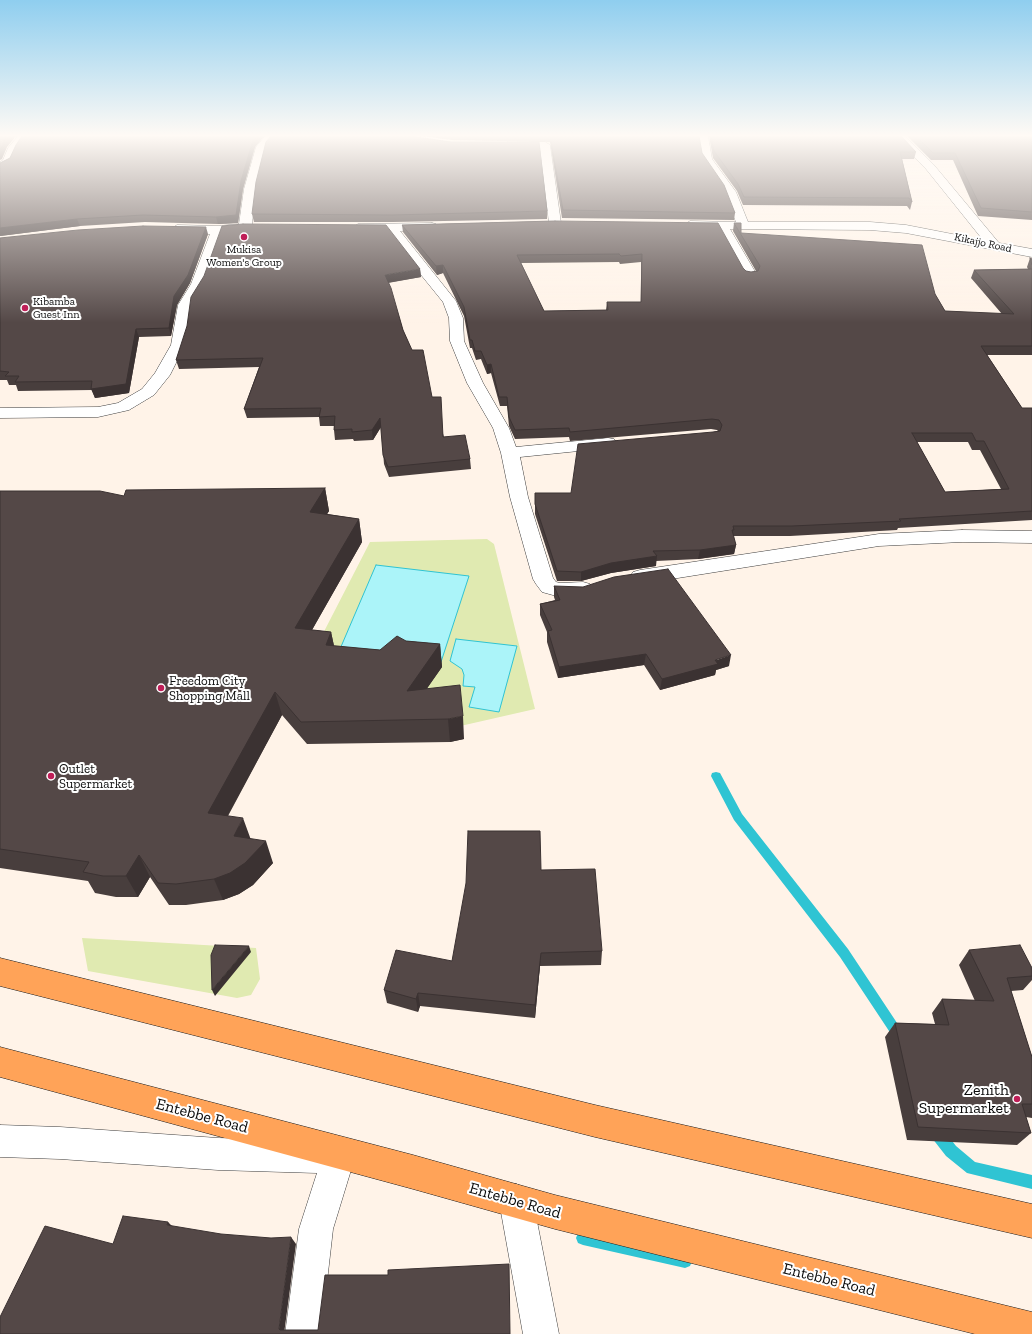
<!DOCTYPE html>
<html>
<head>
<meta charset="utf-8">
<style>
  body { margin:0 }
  canvas { display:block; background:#fff3e8 }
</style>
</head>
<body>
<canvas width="1032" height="1334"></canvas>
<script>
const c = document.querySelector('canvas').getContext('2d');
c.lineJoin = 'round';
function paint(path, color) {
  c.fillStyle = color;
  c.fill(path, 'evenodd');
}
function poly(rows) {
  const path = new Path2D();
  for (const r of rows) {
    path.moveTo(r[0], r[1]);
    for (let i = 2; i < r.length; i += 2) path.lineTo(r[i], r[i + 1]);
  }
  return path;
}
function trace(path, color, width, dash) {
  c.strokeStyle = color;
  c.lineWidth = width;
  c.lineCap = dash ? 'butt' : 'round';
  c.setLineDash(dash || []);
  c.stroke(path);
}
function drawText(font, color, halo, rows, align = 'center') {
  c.font = font + ' "Zilla Slab",serif';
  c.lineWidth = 4;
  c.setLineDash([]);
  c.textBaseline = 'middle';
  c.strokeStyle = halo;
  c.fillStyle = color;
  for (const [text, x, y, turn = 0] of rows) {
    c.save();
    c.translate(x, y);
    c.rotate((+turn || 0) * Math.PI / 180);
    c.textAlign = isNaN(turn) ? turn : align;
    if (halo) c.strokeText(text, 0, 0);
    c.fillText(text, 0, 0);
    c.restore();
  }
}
paint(poly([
  [487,539,494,544,535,709,456,727,314,651,370,542],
  [82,938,256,948,260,979,251,995,237,998,88,971]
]), '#e0eab1');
const water = poly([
  [376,565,469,576,441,662,340,649,376,565],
  [456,639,517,646,499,712,469,707,475,687,463,686,464,675,462,669,450,661,456,639]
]);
paint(water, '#abf4f9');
trace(water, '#2fc4d3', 1);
paint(poly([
  [716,772,720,773,742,814,848,949,903,1032,905,1036,903,1040,899,1042,895,1040,840,957,734,820,711,776,712,773,716,772],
  [937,1126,942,1128,956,1146,975,1162,1032,1175,1032,1189,967,1173,946,1156,932,1138,930,1133,932,1128,937,1126],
  [583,1231,685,1254,690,1256,692,1261,690,1266,685,1268,583,1245,578,1243,576,1238,578,1233,583,1231]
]), '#2fc4d3');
const street = poly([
  [18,136,29,136,17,151,12,164,0,170,0,162,3,160,8,148,18,136],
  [265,136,276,136,266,148,256,189,252,224,256,227,250,231,223,233,205,284,192,305,185,345,170,375,154,395,129,410,98,417,0,418,0,408,98,407,118,403,142,389,155,373,171,345,178,305,191,284,210,234,177,233,171,229,177,225,218,226,239,224,244,189,256,147,265,136],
  [698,136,708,136,712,159,736,192,748,222,870,222,906,225,983,240,926,169,894,136,905,136,934,165,999,243,1032,249,1032,257,906,233,870,230,730,229,757,275,755,278,750,279,745,278,717,229,690,229,684,225,690,221,736,222,724,192,702,159,698,136],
  [509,141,545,142,550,145,561,223,559,226,555,227,549,223,540,148,505,146,504,144,509,141],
  [432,223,436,224,438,227,436,230,400,231,456,301,463,318,464,341,483,383,509,428,516,447,608,438,614,439,617,443,614,447,608,448,520,457,528,497,553,578,556,582,560,583,583,582,590,584,593,589,590,594,560,597,542,592,536,584,533,579,510,497,501,453,493,428,467,383,450,341,449,318,443,302,392,239,388,231,358,232,352,228,358,224,432,223],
  [962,530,1032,531,1032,543,962,542,879,546,640,584,633,582,630,577,633,572,640,570,879,534,962,530],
  [0,1125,60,1127,218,1138,321,1141,330,1144,339,1141,351,1145,355,1157,333,1229,321,1334,285,1334,299,1229,317,1173,218,1170,60,1159,0,1157,0,1125],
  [516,1184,528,1189,533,1201,559,1334,523,1334,499,1201,504,1189,516,1184]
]);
const primary = poly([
  [0,958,595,1105,1032,1204,1032,1238,595,1137,0,986,0,958],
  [0,1047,413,1155,555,1195,1032,1312,1032,1334,975,1334,555,1229,413,1189,0,1077,0,1047]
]);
trace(street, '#3e3e3e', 1);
trace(primary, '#1c1c1c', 1);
paint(street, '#fff');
paint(primary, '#ffa358');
paint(poly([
  [22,136,264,136,255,147,243,189,238,223,218,224,145,222,80,226,0,236,0,163,10,158],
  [423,136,699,136,702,153,735,213,734,220,562,218,550,142,452,140],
  [709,136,901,136,916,152,914,159,902,159,912,202,910,210,907,206,743,205,737,191,713,158],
  [907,136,1032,136,1032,220,978,216,953,160,931,160],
  [547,211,547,219,393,222,254,222,252,214],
  [555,221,743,268,746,271,751,272,756,271,733,231,734,223,741,233,935,294,945,311,1002,314,971,278,974,270,1028,269,1027,267,1030,258,1032,259,1032,355,987,355,1022,408,1032,408,1032,520,898,528,897,530,790,536,733,536,736,545,734,554,698,559,656,561,656,566,611,573,581,581,557,581,535,514,535,493,571,493,713,432,718,431,717,430,711,429,570,441,569,437,515,439,509,426,507,406,500,406,491,373,487,374,481,359,476,360,472,348,470,348,464,316,443,273,437,275,403,232,402,225],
  [619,262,620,264,641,262,641,302,607,302,606,310,544,311,521,263],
  [917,442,968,442,972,450,980,450,1001,489,945,492],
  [208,234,190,283,177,305,171,336,139,337,129,393,95,398,92,390,18,391,16,385,9,385,7,380,0,380,0,238],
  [420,269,421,277,388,283,403,330,432,397,444,437,470,459,471,469,389,477,384,464,381,427,373,440,354,441,353,439,335,440,334,430,334,426,320,426,319,417,247,418,244,409,259,367,179,369,176,360],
  [325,488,329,511,327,514,359,519,362,542,312,630,331,632,334,646,380,650,406,641,440,644,442,667,427,688,464,739,450,742,307,744,282,715,228,816,251,839,273,863,253,885,239,894,223,900,186,905,169,905,150,877,138,897,116,897,95,893,88,881,0,868,0,491,124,496],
  [554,586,729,666,716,670,715,675,660,690,644,665,558,678,547,642,547,632,540,615,540,604,555,600,554,597],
  [541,870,602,951,601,965,540,966,535,1018,420,1006,418,1012,387,1003,384,990,452,961],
  [969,950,1032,968,1032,980,1023,990,1011,991,1032,1057,1032,1118,1026,1117,1031,1133,1017,1145,907,1140,885,1037,895,1023,935,1024,932,1013,942,999,975,1001,959,965]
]), '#483e3d');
paint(poly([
  [8,136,16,136,7,147,2,159,0,160,0,150,4,140],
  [256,136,264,136,255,147,243,189,238,223,218,224,216,217,253,140],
  [77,219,80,226,0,236,0,228],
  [206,227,208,234,190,283,177,305,171,336,169,328,174,296],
  [443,265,443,273,437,275,436,266],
  [420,269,421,277,386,283,385,275],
  [136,329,139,337,129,393,95,398,91,389],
  [491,364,491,373,487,374,487,365],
  [380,418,381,427,373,440,372,430],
  [325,488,329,511,315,534,310,512],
  [359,519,362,542,300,651,295,628],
  [736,545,734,554,698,559,700,550],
  [657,556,656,566,611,573,581,581,581,572,611,563],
  [331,632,336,655,326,645],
  [440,644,442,667,410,713,407,691],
  [646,654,644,665,558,678,559,667],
  [731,655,729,666,716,670,715,675,660,690,662,679],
  [275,692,282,715,217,835,208,813],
  [463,716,464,739,450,742,448,719],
  [243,818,251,840,234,836],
  [266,841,273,863,253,885,239,894,223,900,214,879],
  [139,855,150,877,138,897,126,876],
  [249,946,251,952,215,996,212,990],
  [541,953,540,966,535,1018,535,1005],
  [418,993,420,1006,418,1012,416,999],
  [168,1222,174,1228,167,1225],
  [291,1237,296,1244,284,1334,279,1329]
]), '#3b3232');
const building = poly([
  [0,136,8,136,4,140,0,150,0,136],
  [22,136,256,136,253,140,241,181,236,215,216,217,143,215,77,219,0,228,0,163,10,158,16,145,22,136],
  [271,136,409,136,451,142,539,142,547,211,392,215,252,214,256,182,266,142,271,136],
  [550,136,699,136,702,153,724,185,735,213,563,210,550,136],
  [711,136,901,136,916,152,900,152,912,202,909,198,744,197,738,184,714,151,711,136],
  [916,136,1032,136,1032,212,981,208,955,153,933,153,916,136],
  [555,221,718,223,743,268,746,271,751,272,758,271,760,266,734,223,741,223,741,233,922,245,935,294,945,311,1014,314,974,270,1032,269,1032,346,981,346,1022,408,1032,408,1032,511,899,519,901,521,792,526,733,526,734,530,732,530,736,545,700,550,653,551,657,556,611,563,581,572,557,571,535,504,535,493,571,493,578,444,713,432,720,431,722,425,719,420,712,419,570,432,569,428,515,430,509,417,507,397,499,397,491,364,487,365,481,351,475,351,472,340,470,340,464,307,443,265,436,266,402,225,555,221],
  [619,254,621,256,642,254,641,302,607,302,608,310,544,311,517,255,619,254],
  [912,433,972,433,976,441,984,441,1009,489,945,492,912,433],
  [243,224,386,225,420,269,385,275,391,288,403,330,412,350,423,350,432,397,441,397,443,437,465,435,470,459,388,467,383,455,380,418,372,430,352,432,352,429,334,430,335,416,319,417,321,408,244,409,263,358,176,360,187,326,191,297,204,276,222,226,243,224],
  [143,226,206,227,188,275,174,296,169,328,136,329,126,384,91,389,92,381,15,382,19,376,5,376,9,372,0,371,0,238,78,230,143,226],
  [1030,258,1032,259,1032,265,1030,258],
  [325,488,310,512,359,519,295,628,331,632,326,645,380,650,397,636,406,641,440,644,407,691,460,685,463,716,448,719,301,722,275,692,208,813,243,818,234,836,266,841,245,863,230,873,214,879,176,884,158,883,139,855,126,876,103,876,83,872,89,862,0,849,0,491,100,491,124,496,126,490,325,488],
  [668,569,731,655,715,660,718,664,662,679,646,654,559,667,548,631,552,630,540,604,560,600,554,586,583,587,614,577,668,569],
  [468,831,540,831,541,870,595,869,602,951,541,953,535,1005,418,993,416,999,384,990,396,950,452,961,466,883,468,831],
  [215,945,249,946,212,990,211,955,215,945],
  [1020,945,1032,968,1032,976,1007,978,1032,1057,1032,1104,1022,1104,1031,1133,918,1127,895,1023,949,1025,942,999,994,1001,969,950,1020,945],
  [123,1216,168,1222,167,1225,221,1234,271,1238,291,1237,279,1329,280,1330,318,1330,325,1275,388,1275,388,1270,509,1264,510,1334,0,1334,0,1317,45,1226,113,1244,123,1216]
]);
paint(building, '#544847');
trace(building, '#3b3232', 1);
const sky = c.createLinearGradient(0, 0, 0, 323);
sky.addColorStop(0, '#8fceef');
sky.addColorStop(0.42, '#fffaf5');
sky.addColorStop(1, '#fffaf500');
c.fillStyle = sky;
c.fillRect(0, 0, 1032, 323);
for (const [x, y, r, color] of [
  [244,237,4,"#bf1e57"],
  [25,308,4,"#bf1e57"],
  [161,688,4,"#bf1e57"],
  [51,776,4,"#bf1e57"],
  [1017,1099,4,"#bf1e57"]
]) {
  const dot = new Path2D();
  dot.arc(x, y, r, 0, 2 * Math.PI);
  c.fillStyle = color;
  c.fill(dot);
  trace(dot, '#fff', 1.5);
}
drawText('11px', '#0b0b0b', '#fff', [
  ["Kikajjo Road",983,243,12]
]);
drawText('11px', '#0b0b0b', '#fff', [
  ["Mukisa",244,250],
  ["Women's Group",244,263],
  ["Kibamba",33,302,"left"],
  ["Guest Inn",33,315,"left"]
]);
drawText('13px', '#0b0b0b', '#fff', [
  ["Freedom City",169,681],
  ["Shopping Mall",169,696],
  ["Outlet",59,769],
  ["Supermarket",59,784]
], 'left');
drawText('16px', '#0b0b0b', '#fff', [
  ["Zenith",1009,1090],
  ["Supermarket",1009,1108]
], 'right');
drawText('16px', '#0b0b0b', '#fff', [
  ["Entebbe Road",202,1116,15],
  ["Entebbe Road",515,1201,16],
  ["Entebbe Road",829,1280,14]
]);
</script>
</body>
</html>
